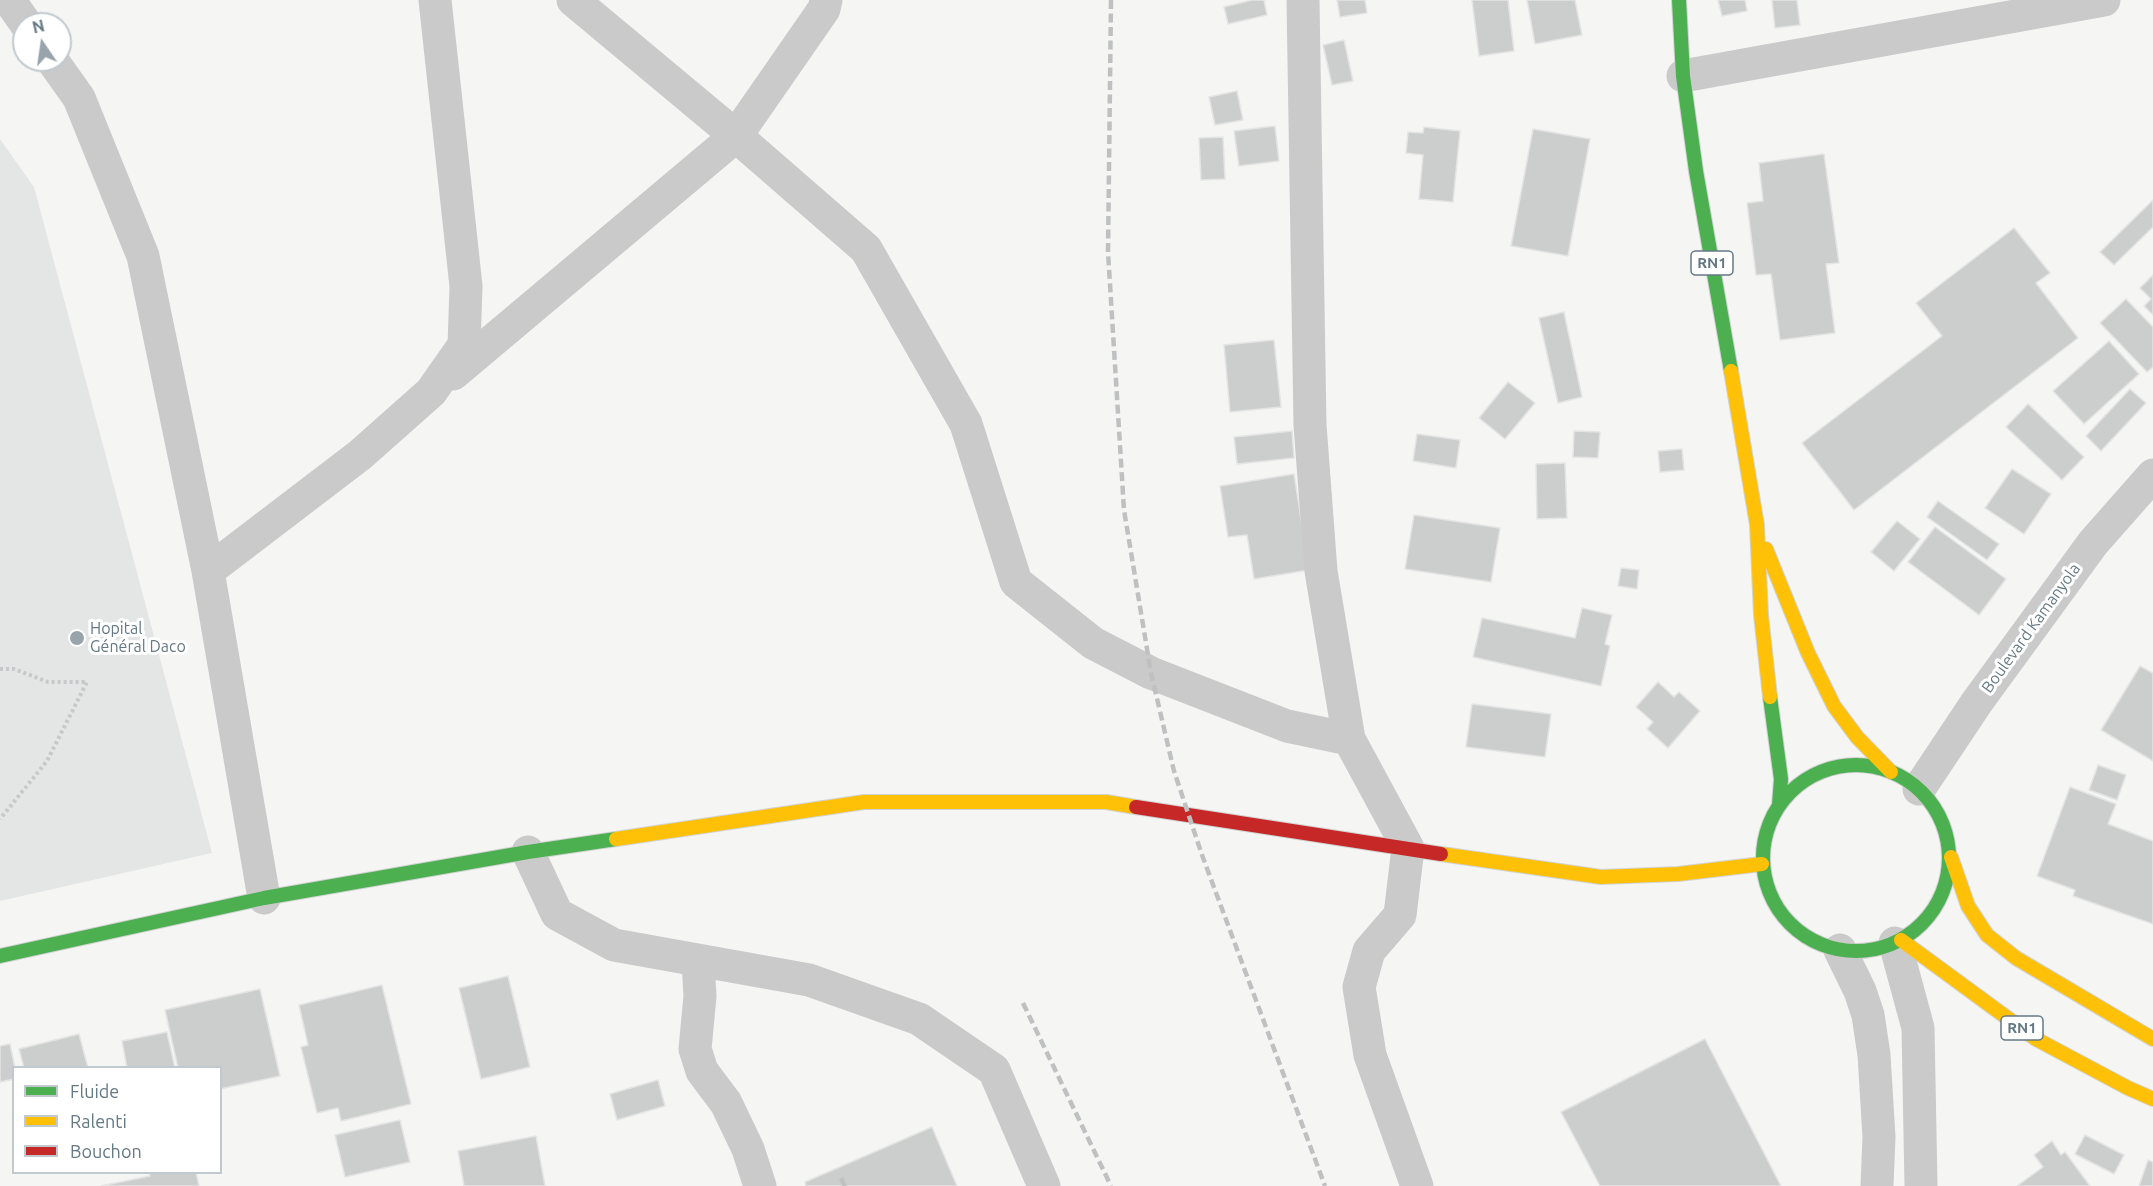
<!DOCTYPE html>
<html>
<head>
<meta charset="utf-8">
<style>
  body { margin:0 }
  #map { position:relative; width:2153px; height:1186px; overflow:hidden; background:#f5f5f4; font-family:Ubuntu,sans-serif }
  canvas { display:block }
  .legend { position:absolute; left:12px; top:1066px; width:210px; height:108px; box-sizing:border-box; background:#fff; border:2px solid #c1c9ce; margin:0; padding:8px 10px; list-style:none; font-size:18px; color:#657984 }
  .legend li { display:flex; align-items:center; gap:12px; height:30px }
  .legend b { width:30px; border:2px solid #c1c9ce }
  .north { position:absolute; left:12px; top:12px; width:60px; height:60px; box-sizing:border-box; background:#fff; border:2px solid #c1c9ce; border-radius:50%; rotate:347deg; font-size:16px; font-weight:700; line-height:24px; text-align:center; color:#657984 }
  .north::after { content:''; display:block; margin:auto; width:21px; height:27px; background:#97a4ab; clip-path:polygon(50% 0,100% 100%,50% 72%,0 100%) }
</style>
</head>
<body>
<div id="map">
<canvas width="2153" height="1186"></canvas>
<ul class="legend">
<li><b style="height:8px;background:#4caf50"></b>Fluide</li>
<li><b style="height:8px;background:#ffc107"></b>Ralenti</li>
<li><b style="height:8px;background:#c62828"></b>Bouchon</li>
</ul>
<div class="north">N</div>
</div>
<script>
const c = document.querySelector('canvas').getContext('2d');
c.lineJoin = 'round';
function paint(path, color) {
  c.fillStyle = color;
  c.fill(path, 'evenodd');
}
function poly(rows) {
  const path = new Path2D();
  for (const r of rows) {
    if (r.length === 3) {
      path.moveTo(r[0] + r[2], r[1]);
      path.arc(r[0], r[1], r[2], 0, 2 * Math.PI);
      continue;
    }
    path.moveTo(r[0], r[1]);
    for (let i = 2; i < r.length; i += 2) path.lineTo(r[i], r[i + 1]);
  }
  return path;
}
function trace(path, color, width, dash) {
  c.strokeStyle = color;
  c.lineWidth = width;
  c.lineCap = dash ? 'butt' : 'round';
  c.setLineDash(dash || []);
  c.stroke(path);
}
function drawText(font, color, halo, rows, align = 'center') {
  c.font = font + ' Ubuntu,sans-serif';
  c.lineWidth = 6;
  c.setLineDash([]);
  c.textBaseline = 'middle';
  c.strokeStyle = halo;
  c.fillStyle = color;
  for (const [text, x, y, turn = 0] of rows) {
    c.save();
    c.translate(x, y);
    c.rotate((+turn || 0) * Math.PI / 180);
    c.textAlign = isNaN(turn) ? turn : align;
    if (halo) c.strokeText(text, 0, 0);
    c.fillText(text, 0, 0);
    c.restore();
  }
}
paint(poly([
  [0,139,34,187,212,853,0,901]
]), '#e4e6e5');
const building = poly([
  [1252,0,1264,0,1267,15,1228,24,1224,7,1252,0],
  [1337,0,1365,0,1367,13,1340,17,1337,0],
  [1472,0,1508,0,1514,51,1479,56,1472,0],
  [1527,0,1575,0,1582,35,1535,44,1527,0],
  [1718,0,1745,0,1747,11,1722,16,1718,0],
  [1772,0,1797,0,1800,25,1775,28,1772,0],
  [1344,40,1353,81,1332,85,1323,45,1344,40],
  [1237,91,1243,120,1215,125,1209,97,1237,91],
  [1275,126,1279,161,1239,166,1234,131,1275,126],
  [1424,127,1460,131,1453,202,1419,199,1423,155,1406,153,1408,132,1423,133,1424,127],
  [1533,129,1590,139,1568,256,1511,246,1533,129],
  [1223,137,1225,179,1201,180,1199,138,1223,137],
  [1824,154,1839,263,1826,264,1835,333,1780,340,1771,274,1756,275,1747,203,1763,201,1759,163,1824,154],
  [2153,200,2153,227,2114,265,2100,252,2153,200],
  [2014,228,2050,273,2036,283,2078,338,1854,510,1802,443,1942,336,1916,303,2014,228],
  [2153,275,2153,315,2144,306,2151,299,2140,288,2153,275],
  [2126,299,2153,327,2153,367,2147,372,2100,323,2126,299],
  [1564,312,1582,397,1558,403,1539,318,1564,312],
  [1274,340,1281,407,1230,412,1224,345,1274,340],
  [2109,341,2139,374,2084,424,2053,391,2109,341],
  [1508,382,1535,403,1505,439,1479,418,1508,382],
  [2130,389,2146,403,2101,451,2086,436,2130,389],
  [2028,404,2084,457,2062,480,2006,427,2028,404],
  [1292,431,1294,458,1237,464,1234,437,1292,431],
  [1574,431,1600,432,1598,458,1573,457,1574,431],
  [1417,434,1460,440,1456,468,1413,461,1417,434],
  [1682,449,1684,470,1660,472,1658,451,1682,449],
  [1565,463,1567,518,1537,519,1536,464,1565,463],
  [2012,469,2051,494,2024,534,1985,508,2012,469],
  [1294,474,1309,570,1254,579,1247,535,1228,537,1220,486,1294,474],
  [1938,501,1999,544,1987,560,1927,517,1938,501],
  [1414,515,1500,528,1491,582,1405,569,1414,515],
  [1897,521,1920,539,1894,571,1871,552,1897,521],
  [1935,527,2006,579,1979,615,1908,562,1935,527],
  [1621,568,1639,570,1637,589,1618,586,1621,568],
  [1582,608,1612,615,1605,644,1610,646,1601,686,1473,657,1482,618,1575,638,1582,608],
  [2140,666,2153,673,2153,761,2101,730,2140,666],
  [1658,682,1674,697,1679,692,1700,711,1668,748,1647,729,1653,722,1636,707,1658,682],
  [1472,704,1551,714,1545,757,1466,747,1472,704],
  [2098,765,2126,775,2117,800,2089,790,2098,765],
  [2070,787,2116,804,2108,824,2153,841,2153,924,2073,896,2075,890,2037,876,2070,787],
  [508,976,530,1067,481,1079,459,988,508,976],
  [382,985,411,1104,341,1121,338,1108,317,1113,301,1047,308,1045,299,1005,382,985],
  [260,989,280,1076,220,1089,220,1068,178,1068,165,1010,260,989],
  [167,1032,175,1068,127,1068,122,1041,167,1032],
  [79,1034,88,1068,24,1068,19,1049,79,1034],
  [1705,1039,1781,1186,1600,1186,1561,1112,1705,1039],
  [10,1044,15,1068,14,1068,14,1079,0,1082,0,1046,10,1044],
  [658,1080,665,1106,617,1120,610,1094,658,1080],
  [400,1120,410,1162,345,1177,335,1135,400,1120],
  [932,1127,957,1186,806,1186,805,1182,932,1127],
  [2085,1135,2124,1155,2114,1174,2075,1154,2085,1135],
  [536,1136,545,1186,464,1186,458,1151,536,1136],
  [2052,1141,2061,1155,2065,1152,2090,1186,2017,1186,2043,1167,2034,1155,2052,1141],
  [2148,1160,2153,1162,2153,1186,2139,1186,2148,1160],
  [149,1172,196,1172,199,1186,101,1186,150,1176,149,1172]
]);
paint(building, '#cccece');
trace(building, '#e4e4e4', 1.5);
const fast = poly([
  [1679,0,1683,76,1696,171,1731,371],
  [1770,697,1781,779,1779,805],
  [1856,858,93],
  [0,956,264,898,528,852,616,839]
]);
const slow = poly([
  [1731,371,1757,525,1761,615,1770,697],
  [1766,549,1808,653,1834,706,1857,737,1891,772],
  [616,839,864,802,1106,802,1136,807],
  [1441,854,1601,877,1678,874,1762,864],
  [1951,857,1968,906,1987,935,2016,958,2153,1039],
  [1901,940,2036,1039,2128,1088,2153,1099]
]);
const jam = poly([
  [1136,807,1441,854]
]);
trace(fast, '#d1d3d3', 16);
trace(slow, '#d1d3d3', 16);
trace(jam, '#d1d3d3', 16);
trace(poly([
  [0,669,14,669,48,682,87,682,47,761,0,819]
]), '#c7c8c9', 4, [3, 3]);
trace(poly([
  [9,0,26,24],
  [573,0,736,136,866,249,966,424,1016,582,1093,643,1151,673,1287,726,1349,739,1408,848,1400,915,1369,951,1359,987,1370,1055,1417,1186],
  [1303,0,1310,425,1321,571,1349,739],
  [52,60,79,98,143,256,208,571,264,898],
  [1683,76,2104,0],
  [453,374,736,136,824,9,826,0],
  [208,571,360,455,431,392,464,345,466,286,435,0],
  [1919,789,1977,702,2093,543,2153,475],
  [528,852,557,914,614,945,809,980,919,1019,994,1070,1044,1186],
  [1895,943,1918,1028,1921,1186],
  [1840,950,1860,991,1868,1015,1874,1055,1879,1137,1877,1186],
  [698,962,700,996,695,1049,702,1071,726,1103,748,1149,760,1186]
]), '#cacacb', 33);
trace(fast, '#4caf50', 14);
trace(slow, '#ffc107', 14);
trace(jam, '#c62828', 14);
trace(poly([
  [1111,0,1108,252,1124,510,1151,673,1174,771,1202,855,1325,1186],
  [1023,1003,1111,1186],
  [841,1178,845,1186]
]), '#bfc0c2', 4.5, [9, 4.5]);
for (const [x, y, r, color] of [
  [77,638,8,"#97a4ab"]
]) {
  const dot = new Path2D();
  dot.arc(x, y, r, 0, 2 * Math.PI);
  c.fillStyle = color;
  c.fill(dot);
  trace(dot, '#fff', 2);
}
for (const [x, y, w] of [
  [1712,263,42],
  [2022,1028,42]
]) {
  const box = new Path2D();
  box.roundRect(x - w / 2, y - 12, w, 24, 4.5);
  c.fillStyle = '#fff';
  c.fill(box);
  trace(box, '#657984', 1.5);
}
drawText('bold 15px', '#657984', null, [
  ["RN1",1712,263],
  ["RN1",2022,1028]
]);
drawText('16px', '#657984', '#fff', [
  ["Boulevard Kamanyola",2031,628,-54]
]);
drawText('16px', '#657984', '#fff', [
  ["Hopital",90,629],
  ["Général Daco",90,647]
], 'left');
</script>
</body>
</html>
